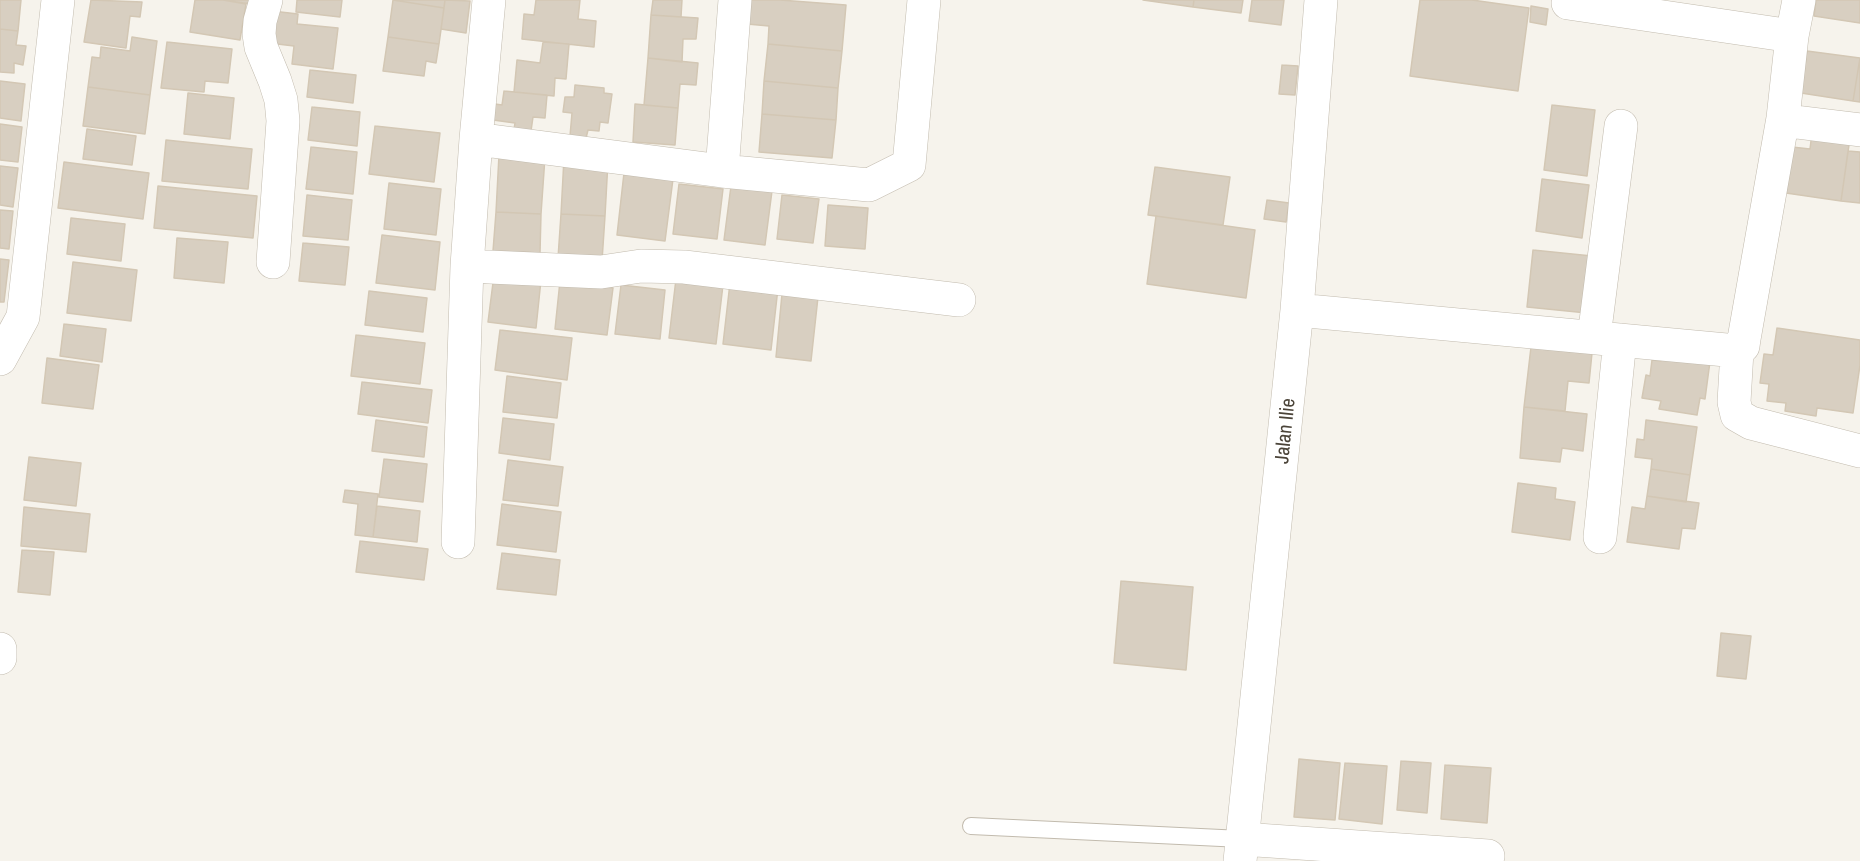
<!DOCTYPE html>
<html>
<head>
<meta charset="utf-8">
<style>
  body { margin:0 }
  canvas { display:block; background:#f6f3ec }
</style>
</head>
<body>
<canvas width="1860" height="861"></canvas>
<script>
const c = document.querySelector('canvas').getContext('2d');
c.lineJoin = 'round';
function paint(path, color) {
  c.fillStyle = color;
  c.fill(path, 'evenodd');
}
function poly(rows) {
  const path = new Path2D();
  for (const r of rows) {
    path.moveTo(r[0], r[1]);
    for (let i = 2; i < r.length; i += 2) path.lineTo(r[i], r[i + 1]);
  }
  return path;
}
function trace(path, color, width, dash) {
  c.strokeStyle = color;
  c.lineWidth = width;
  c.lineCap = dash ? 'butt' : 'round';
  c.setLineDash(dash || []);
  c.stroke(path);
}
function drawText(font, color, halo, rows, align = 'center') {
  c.font = font + ' "Archivo Narrow",sans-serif';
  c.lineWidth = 5;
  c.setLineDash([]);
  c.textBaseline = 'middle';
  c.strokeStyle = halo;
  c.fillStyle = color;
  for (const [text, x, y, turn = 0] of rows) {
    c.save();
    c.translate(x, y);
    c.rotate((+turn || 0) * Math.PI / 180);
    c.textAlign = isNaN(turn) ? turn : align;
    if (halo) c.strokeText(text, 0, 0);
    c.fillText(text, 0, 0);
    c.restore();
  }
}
const building = poly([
  [0,0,21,0,18,31,0,29,0,0],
  [91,0,142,2,140,17,130,16,126,48,84,42,91,0],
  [195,0,223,0,246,4,240,40,190,32,195,0],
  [223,0,252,0,251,4,223,0],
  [297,0,342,0,340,17,296,12,297,0],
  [393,0,445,0,444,8,393,0],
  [393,0,444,8,439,44,388,37,393,0],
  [445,0,470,1,466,33,441,29,445,0],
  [536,0,580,0,578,19,596,21,594,47,522,39,524,14,534,15,536,0],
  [653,0,682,0,681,17,651,15,653,0],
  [749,0,780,0,846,5,842,51,768,44,769,26,747,24,749,0],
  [1143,0,1194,0,1193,7,1143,0],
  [1194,0,1243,0,1241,13,1193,7,1194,0],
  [1252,0,1284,0,1281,25,1249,21,1252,0],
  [1420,0,1472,0,1529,8,1518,91,1410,76,1420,0],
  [1816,0,1860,0,1860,23,1814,16,1816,0],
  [1531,6,1548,9,1546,25,1530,22,1531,6],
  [272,11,298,14,297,24,338,28,333,69,292,64,294,46,269,43,272,11],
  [651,15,698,18,696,39,683,39,682,62,648,58,651,15],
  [0,29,18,31,16,45,26,46,23,65,14,63,14,73,0,72,0,29],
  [132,37,157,41,150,95,88,87,92,57,100,58,101,47,130,51,132,37],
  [388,37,439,44,436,63,426,61,424,76,383,71,388,37],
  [167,42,232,49,228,83,205,81,204,92,161,88,167,42],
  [543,42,569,44,566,79,555,78,554,96,514,92,517,60,540,63,543,42],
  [768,44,842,51,838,88,764,81,768,44],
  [1807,51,1860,58,1853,101,1801,93,1807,51],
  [648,58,698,63,696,85,680,84,678,108,644,105,648,58],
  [1860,58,1860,102,1853,101,1860,58],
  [1282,65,1298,66,1295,95,1279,94,1282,65],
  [310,70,356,75,353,103,307,97,310,70],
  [0,81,25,84,21,121,0,118,0,81],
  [764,81,838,88,836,120,762,114,764,81],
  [575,85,604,88,604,93,612,94,608,123,600,122,599,131,588,130,586,138,570,136,572,113,563,112,565,97,574,97,575,85],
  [88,87,150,95,145,134,83,126,88,87],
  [504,91,547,95,545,118,533,117,531,131,514,129,515,123,493,120,495,104,502,105,504,91],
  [188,93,234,98,230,139,184,134,188,93],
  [635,104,678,108,675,145,633,142,635,104],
  [1552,105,1595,110,1587,176,1544,170,1552,105],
  [312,107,360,112,357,146,308,140,312,107],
  [762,114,836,120,832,158,759,152,762,114],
  [0,124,22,127,18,162,0,160,0,124],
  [375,126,440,133,434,182,369,174,375,126],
  [87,129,136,136,132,165,83,159,87,129],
  [1812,133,1850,138,1841,201,1786,193,1792,147,1810,149,1812,133],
  [166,140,252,149,248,189,162,181,166,140],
  [311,147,357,152,353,194,306,189,311,147],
  [1848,151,1860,152,1860,203,1841,201,1848,151],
  [499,155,545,157,541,214,496,212,499,155],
  [564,158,608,161,605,216,561,214,564,158],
  [64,162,149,173,143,219,58,208,64,162],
  [0,166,18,168,13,207,0,205,0,166],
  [1155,167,1230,177,1223,225,1148,215,1155,167],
  [624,173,673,179,665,241,617,235,624,173],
  [1542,179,1589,185,1582,238,1536,231,1542,179],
  [389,183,441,189,436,235,384,229,389,183],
  [679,184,723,189,717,239,673,234,679,184],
  [158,186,257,196,253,238,154,228,158,186],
  [731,186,772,191,765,245,724,240,731,186],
  [307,195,352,200,348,240,303,236,307,195],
  [782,195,819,199,813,243,777,239,782,195],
  [1267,200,1289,203,1286,222,1264,219,1267,200],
  [828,205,868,208,865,249,825,246,828,205],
  [0,210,13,211,9,249,0,248,0,210],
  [496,212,541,214,540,253,493,251,496,212],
  [561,214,605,216,602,261,558,258,561,214],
  [1156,216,1255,230,1246,298,1147,284,1156,216],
  [71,218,125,224,121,261,67,254,71,218],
  [382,235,440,242,435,290,376,283,382,235],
  [177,238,228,242,224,283,174,278,177,238],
  [303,243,349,247,345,285,299,281,303,243],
  [1533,250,1592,256,1587,313,1527,307,1533,250],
  [0,259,9,260,4,302,0,302,0,259],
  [73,262,137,270,131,321,67,313,73,262],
  [494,275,541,280,536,328,488,322,494,275],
  [676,279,723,285,716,344,669,338,676,279],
  [560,281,613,288,607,335,555,329,560,281],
  [730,283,778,288,771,350,723,344,730,283],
  [621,285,665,290,660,339,615,334,621,285],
  [369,291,427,298,423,332,365,325,369,291],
  [782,294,818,297,811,361,776,357,782,294],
  [64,324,106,329,102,362,60,356,64,324],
  [1777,328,1860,340,1860,365,1853,413,1817,408,1816,416,1785,411,1786,403,1767,401,1769,384,1760,383,1764,354,1773,355,1777,328],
  [500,330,572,338,567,380,495,370,500,330],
  [356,335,425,343,420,384,351,376,356,335],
  [1531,347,1592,353,1589,383,1568,381,1565,411,1524,407,1531,347],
  [1663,348,1711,354,1705,399,1700,398,1697,415,1659,409,1661,401,1642,398,1646,375,1650,376,1652,360,1661,361,1663,348],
  [47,358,99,365,93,409,42,403,47,358],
  [507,376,561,383,557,418,503,412,507,376],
  [362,382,432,390,428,423,358,414,362,382],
  [1524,407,1587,414,1583,451,1562,448,1560,462,1520,458,1524,407],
  [503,418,554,424,550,460,499,453,503,418],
  [376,420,427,427,424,457,372,451,376,420],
  [1646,420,1697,427,1690,475,1651,469,1652,459,1635,457,1637,439,1644,440,1646,420],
  [29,457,81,463,76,506,24,500,29,457],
  [384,459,427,464,423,502,379,497,384,459],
  [508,460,563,467,558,506,503,500,508,460],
  [1651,469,1690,475,1686,502,1647,496,1651,469],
  [1518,483,1556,488,1555,499,1575,502,1570,540,1512,532,1518,483],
  [345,490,378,494,373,537,355,535,358,504,343,502,345,490],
  [1647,496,1699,503,1695,529,1682,528,1679,549,1627,542,1632,507,1645,509,1647,496],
  [502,504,561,512,556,552,497,545,502,504],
  [377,506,420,511,417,542,373,537,377,506],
  [24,507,90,514,86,552,21,546,24,507],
  [360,541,428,549,424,580,356,572,360,541],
  [22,550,54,552,50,595,18,592,22,550],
  [502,553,560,560,556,595,497,589,502,553],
  [1121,581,1193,587,1186,670,1114,663,1121,581],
  [1721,633,1751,636,1746,679,1717,676,1721,633],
  [1299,759,1340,763,1335,820,1294,817,1299,759],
  [1401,761,1431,763,1427,813,1397,810,1401,761],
  [1345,763,1387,766,1382,824,1339,819,1345,763],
  [1445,765,1491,768,1487,823,1441,819,1445,765]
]);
paint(building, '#d8cfc1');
trace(building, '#d3c7b4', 1.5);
const lane = poly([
  [971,826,1242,839]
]);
const street = poly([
  [266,0,260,21,259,34,261,47,275,81,281,100,283,121,273,262],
  [1799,0,1792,36,1783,118,1796,122,1860,130],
  [1568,3,1792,36],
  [476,139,722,171,869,185,909,165,924,0],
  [722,171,735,0],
  [467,266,601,272,641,266,684,267,959,300],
  [1297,310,1737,351,1743,346,1744,339,1783,118],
  [1594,337,1621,126],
  [1737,351,1734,402,1737,415,1751,423,1860,451],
  [0,359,23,317,58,0],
  [1600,537,1620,340],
  [458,542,467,266,476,139,489,0],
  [0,649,0,658],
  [1242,839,1488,856],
  [1240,861,1297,310,1321,0]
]);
trace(lane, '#c2bbae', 18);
trace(street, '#c2bbae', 34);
trace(lane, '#fff', 16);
trace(street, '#fff', 33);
drawText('20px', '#4b4439', '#fff', [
  ["Jalan Ilie",1286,431,-84]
]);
</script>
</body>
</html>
